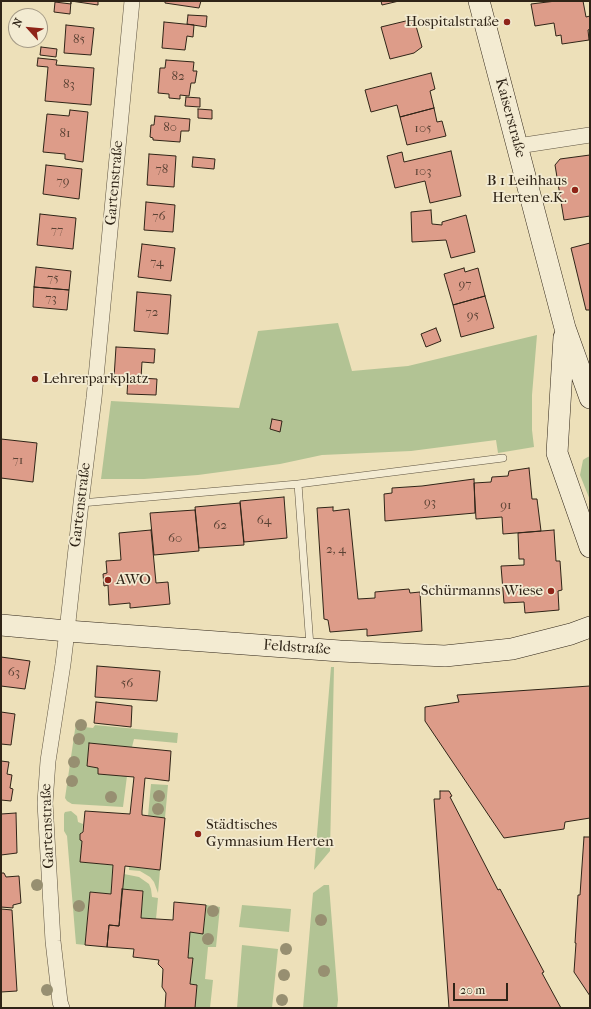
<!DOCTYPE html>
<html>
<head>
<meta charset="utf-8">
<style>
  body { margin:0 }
  #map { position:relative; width:591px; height:1009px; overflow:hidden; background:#ede0b9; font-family:"IM FELL French Canon",serif }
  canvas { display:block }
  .frame { position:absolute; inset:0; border:2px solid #2f2417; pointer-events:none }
  .north { position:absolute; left:8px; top:8px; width:40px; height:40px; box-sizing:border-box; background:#f3ebd2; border:1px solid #a59b87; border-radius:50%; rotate:297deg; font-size:11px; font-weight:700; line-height:16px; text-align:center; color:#2f2417 }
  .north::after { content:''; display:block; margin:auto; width:14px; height:18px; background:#8f2418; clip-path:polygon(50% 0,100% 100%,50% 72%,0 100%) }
  .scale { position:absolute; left:453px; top:983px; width:55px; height:18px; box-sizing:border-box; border:2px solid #2f2417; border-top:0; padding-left:5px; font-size:12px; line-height:14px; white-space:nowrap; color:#2f2417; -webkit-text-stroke:3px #f3ebd2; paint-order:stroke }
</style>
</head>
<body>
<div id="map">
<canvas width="591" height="1009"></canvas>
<div class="frame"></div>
<div class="north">N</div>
<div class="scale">20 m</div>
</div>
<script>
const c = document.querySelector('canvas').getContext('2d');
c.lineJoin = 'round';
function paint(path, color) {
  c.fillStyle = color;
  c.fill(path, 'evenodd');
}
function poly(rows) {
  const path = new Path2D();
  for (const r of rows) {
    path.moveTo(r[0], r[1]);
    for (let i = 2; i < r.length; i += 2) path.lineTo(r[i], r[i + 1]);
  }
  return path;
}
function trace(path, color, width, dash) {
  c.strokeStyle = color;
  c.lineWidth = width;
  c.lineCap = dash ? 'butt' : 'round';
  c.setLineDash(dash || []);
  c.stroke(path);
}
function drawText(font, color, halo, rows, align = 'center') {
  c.font = font + ' "IM FELL French Canon",serif';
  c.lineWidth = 3.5;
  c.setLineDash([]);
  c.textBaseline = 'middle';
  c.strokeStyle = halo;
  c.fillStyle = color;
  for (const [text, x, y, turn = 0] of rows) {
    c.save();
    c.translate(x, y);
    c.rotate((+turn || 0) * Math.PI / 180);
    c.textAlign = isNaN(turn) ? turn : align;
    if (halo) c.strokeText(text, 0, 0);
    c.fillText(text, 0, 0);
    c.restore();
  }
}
paint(poly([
  [338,323,352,371,408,366,537,335,532,395,532,430,534,447,498,453,496,440,411,451,322,455,280,464,198,475,144,479,101,479,111,401,239,408,258,331],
  [590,456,590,500,580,475,583,460,586,458],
  [331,667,334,667,330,851,314,870],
  [76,723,84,724,84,727,93,728,95,725,178,733,177,743,134,739,132,747,89,743,87,766,98,768,98,774,127,776,123,807,72,804,67,801,65,798],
  [151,784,168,785,165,818,148,816],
  [71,811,77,816,78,822,83,824,82,832,80,834,80,840,82,841,80,862,113,865,111,894,90,892,85,945,76,944,67,836,64,831,64,814,65,812],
  [129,867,160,870,158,893,154,882,150,877,140,871,129,870],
  [124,874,139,877,149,884,151,889,152,897,158,898,156,919,141,918,143,891,122,889],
  [324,885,329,885,338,1000,337,1008,303,1008,313,893],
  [206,905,220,907,216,947,208,947,205,979,213,980,210,1008,195,1008,190,984,193,958,188,958,190,932,203,933],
  [242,905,291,909,289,932,239,927],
  [242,945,278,949,272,1008,237,1008]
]), '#b2c394');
const building = poly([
  [71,1,98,1,98,5,71,1,70,14,54,12,55,2,71,4,71,1],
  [165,1,201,1,199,8,165,3,165,1],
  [381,1,399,1,382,5,381,1],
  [556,1,583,1,586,17,590,16,590,29,588,30,589,40,562,44,561,35,556,36,554,23,535,26,531,4,556,1],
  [188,15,207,16,206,27,187,24,188,15],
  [414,19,422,47,414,53,390,59,381,27,414,19],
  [164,22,194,25,193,37,187,36,185,50,162,48,164,22],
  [66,25,94,28,91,55,64,53,66,25],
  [41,47,57,49,56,57,40,55,41,47],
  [38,58,57,60,56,65,94,68,91,105,45,101,48,67,37,66,38,58],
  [166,60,194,62,193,71,197,71,195,83,191,83,189,96,180,95,180,99,169,98,169,94,158,93,160,68,165,68,166,60],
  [431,73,435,89,430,91,434,108,400,117,397,105,371,112,365,90,431,73],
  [186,97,200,98,200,107,185,106,186,97],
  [434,108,437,122,442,121,446,136,407,145,400,117,434,108],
  [198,109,212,110,212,119,198,118,198,109],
  [70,110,88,112,83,162,65,159,65,154,43,152,47,114,69,116,70,110],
  [155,116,190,119,189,131,181,131,180,142,153,140,153,138,150,137,151,125,154,125,155,116],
  [451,151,461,196,430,203,425,181,395,188,387,156,402,152,404,162,451,151],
  [149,154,176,156,174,187,147,185,149,154],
  [590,155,590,216,564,220,555,165,560,159,590,155],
  [193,157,215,159,214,169,192,167,193,157],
  [46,165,82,169,79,199,43,194,46,165],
  [146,202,175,205,173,232,144,230,146,202],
  [431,210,432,224,442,225,442,222,466,215,475,252,451,258,446,240,412,242,411,212,431,210],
  [40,214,76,218,73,249,37,245,40,214],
  [590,243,590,310,586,310,571,248,590,243],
  [142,244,175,248,171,281,138,277,142,244],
  [36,267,71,271,69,290,34,287,36,267],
  [464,268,465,272,478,268,485,296,453,305,444,274,464,268],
  [34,287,69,290,67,310,33,307,34,287],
  [137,292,171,295,168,334,134,331,137,292],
  [485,296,494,328,461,337,453,305,485,296],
  [436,328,441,341,426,347,421,334,436,328],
  [116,347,155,349,154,363,142,362,141,378,157,379,156,395,127,394,128,379,114,378,116,347],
  [272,419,282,421,280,432,270,429,272,419],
  [1,439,37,443,33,482,1,478,1,439],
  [529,468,532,499,537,499,541,531,503,534,502,517,476,519,474,483,491,482,492,477,508,476,509,471,529,468],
  [474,479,475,513,385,521,384,494,392,493,392,488,422,486,474,479],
  [284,497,287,538,244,542,240,501,284,497],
  [240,503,244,545,199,548,195,507,240,503],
  [333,507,333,511,349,509,358,599,375,598,375,592,409,589,410,593,420,592,422,631,367,636,367,629,330,632,328,620,324,619,317,508,333,507],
  [195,510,199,551,154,555,150,513,195,510],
  [151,530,156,583,168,582,170,604,130,608,130,603,109,605,108,585,104,586,103,574,107,573,106,561,121,560,119,533,151,530],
  [554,530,556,561,560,561,562,590,558,591,559,610,525,613,524,602,504,603,501,566,524,565,524,559,519,559,518,533,554,530],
  [1,657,30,661,25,689,1,686,1,657],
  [97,666,160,671,157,701,95,697,97,666],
  [590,686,590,818,565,822,564,829,504,838,425,721,425,707,459,702,457,695,590,686],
  [96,702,132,706,131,727,94,723,96,702],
  [1,712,15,714,11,745,1,744,1,712],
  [89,743,171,751,169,781,145,778,142,811,142,815,165,818,160,870,125,866,119,926,109,925,107,947,85,945,90,892,111,894,113,865,80,862,82,841,80,840,80,834,83,832,85,811,130,814,134,777,98,774,98,768,87,766,89,743],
  [1,761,9,762,7,774,12,775,10,788,13,789,11,801,1,800,1,761],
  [440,791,449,791,452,796,450,797,498,890,500,889,544,972,542,973,561,1008,449,1008,434,799,440,799,440,791],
  [16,813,17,853,1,855,1,814,16,813],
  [584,837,590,837,590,996,574,972,576,943,575,943,578,895,580,895,584,837],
  [1,873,4,873,6,877,19,876,21,903,13,905,13,908,1,907,1,873],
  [122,889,143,891,141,918,173,920,174,902,206,905,203,934,190,932,188,958,193,958,190,984,197,985,195,1008,165,1008,166,993,162,987,163,969,158,964,159,960,133,957,134,949,107,947,109,925,119,926,122,889],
  [1,909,12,910,17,991,1,992,1,909]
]);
paint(building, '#dd9c89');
trace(building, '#2f2417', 1);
const service = poly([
  [298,484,310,646],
  [81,503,298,484,503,458]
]);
const minor = poly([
  [518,146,590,135],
  [62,1008,60,1002,53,941,45,803,48,761,63,664,67,631,81,503,94,398,132,1]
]);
const secondary = poly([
  [479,1,565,328,590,398],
  [564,337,557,453,590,547],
  [1,625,67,631,340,651,445,656,512,649,571,634,590,627]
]);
trace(service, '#5e5340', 8);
trace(minor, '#5e5340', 16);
trace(secondary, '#2f2417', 22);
trace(service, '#f3ebd2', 7);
trace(minor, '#f3ebd2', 15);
trace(secondary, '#f3ebd2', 21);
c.fillStyle = '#978f71';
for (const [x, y] of [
  [81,725],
  [79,739],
  [74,762],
  [72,781],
  [159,796],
  [111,797],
  [158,809],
  [37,885],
  [79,906],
  [213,911],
  [321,920],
  [208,939],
  [286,949],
  [324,971],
  [284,975],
  [47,990],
  [282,1000]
]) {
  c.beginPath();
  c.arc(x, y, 6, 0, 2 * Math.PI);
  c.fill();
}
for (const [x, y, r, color] of [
  [507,22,4,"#8f2418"],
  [575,190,4,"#8f2418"],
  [35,379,4,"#8f2418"],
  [108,580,4,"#8f2418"],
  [551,591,4,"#8f2418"],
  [198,834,4,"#8f2418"]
]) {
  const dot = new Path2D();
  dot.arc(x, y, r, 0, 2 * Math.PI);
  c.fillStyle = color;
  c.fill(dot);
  trace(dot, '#f3ebd2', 1.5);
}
drawText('13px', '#5a4234', null, [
  ["85",79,40],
  ["82",178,77],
  ["83",69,85],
  ["80",170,128],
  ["105",423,129],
  ["81",65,134],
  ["78",162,170],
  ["103",423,172],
  ["79",63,182],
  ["76",159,217],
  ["77",57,231],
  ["74",157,263],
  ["75",53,279],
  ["97",465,285],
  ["73",51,299],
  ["72",152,313],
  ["95",473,316],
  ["71",18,461],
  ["93",430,503],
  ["91",506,506],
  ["64",264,521],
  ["62",220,526],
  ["60",175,539],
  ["2, 4",336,550],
  ["63",14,673],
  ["56",127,684]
]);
drawText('15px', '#2f2417', '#f3ebd2', [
  ["Hospitalstraße",499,22],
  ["B 1 Leihhaus",567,181],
  ["Herten e.K.",567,198],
  ["Lehrerparkplatz",43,379,"left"],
  ["AWO",116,580,"left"],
  ["Schürmanns Wiese",543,591],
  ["Städtisches",206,825,"left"],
  ["Gymnasium Herten",206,842,"left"]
], 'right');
drawText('15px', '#2f2417', '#f3ebd2', [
  ["Kaiserstraße",510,118,75],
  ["Gartenstraße",115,183,-85],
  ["Gartenstraße",81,505,-83],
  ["Feldstraße",297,648,4],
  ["Gartenstraße",48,826,-92]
]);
</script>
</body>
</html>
